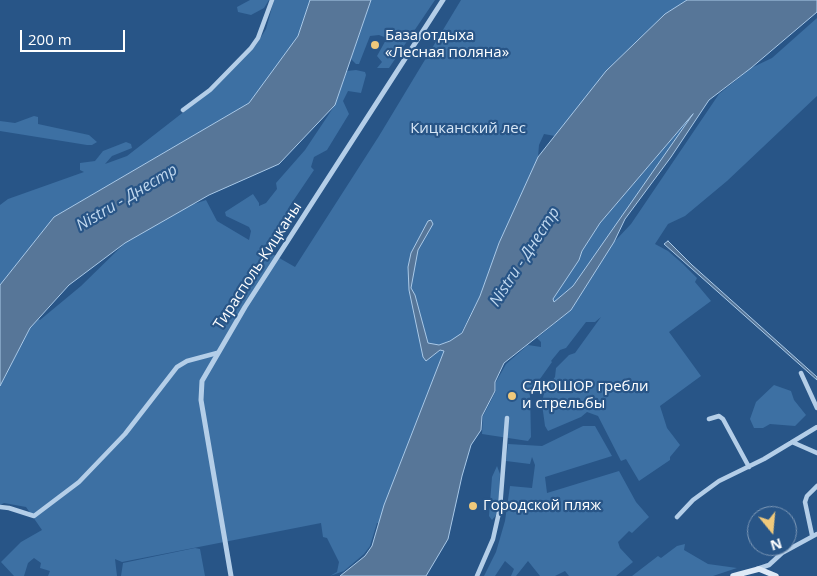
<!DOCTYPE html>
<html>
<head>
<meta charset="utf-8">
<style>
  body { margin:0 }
  #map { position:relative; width:817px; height:576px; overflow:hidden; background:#285587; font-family:"Open Sans",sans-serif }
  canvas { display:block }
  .north { position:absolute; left:747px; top:506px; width:50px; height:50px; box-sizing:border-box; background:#285587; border:1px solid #7e99b7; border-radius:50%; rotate:163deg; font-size:14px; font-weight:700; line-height:20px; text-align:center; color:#fff }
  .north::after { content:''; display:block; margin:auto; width:18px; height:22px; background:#f0c97b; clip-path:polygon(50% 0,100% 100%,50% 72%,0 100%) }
  .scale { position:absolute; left:20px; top:30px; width:105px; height:22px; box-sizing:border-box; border:2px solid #fff; border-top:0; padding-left:6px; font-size:15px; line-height:18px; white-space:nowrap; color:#fff; -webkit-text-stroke:4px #285587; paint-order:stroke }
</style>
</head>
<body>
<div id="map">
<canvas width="817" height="576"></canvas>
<div class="north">N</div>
<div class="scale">200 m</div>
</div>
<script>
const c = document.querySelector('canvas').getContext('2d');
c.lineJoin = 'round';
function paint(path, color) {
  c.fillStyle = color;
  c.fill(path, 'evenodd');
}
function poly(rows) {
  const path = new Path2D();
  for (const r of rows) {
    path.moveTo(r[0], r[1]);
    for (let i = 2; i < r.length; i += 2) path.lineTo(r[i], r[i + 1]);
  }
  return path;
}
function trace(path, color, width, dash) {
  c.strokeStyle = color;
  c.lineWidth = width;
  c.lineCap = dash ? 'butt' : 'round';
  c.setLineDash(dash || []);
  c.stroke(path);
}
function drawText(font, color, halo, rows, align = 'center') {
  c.font = font + ' "Open Sans",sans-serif';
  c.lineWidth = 4.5;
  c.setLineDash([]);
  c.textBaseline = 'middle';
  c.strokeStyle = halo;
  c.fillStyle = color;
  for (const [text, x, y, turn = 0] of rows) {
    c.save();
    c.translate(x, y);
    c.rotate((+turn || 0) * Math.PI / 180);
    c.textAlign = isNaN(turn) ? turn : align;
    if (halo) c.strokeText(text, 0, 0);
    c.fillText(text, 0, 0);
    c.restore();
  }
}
paint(poly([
  [250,0,269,0,264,8,251,15,238,12,237,7],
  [274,0,310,0,298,36,249,103,54,217,0,285,0,205,8,199,84,172,80,170,80,163,95,161,103,151,126,142,131,144,132,148,112,156,105,164,127,156,208,93,256,45,266,29],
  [371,0,435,0,389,68,377,68,382,62,377,56,387,38,379,35,370,36,359,64,356,64,351,59],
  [461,0,687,0,665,14,606,71,555,136,544,134,539,145,538,157,499,243,480,296,459,337,439,345,428,343,415,295,411,289,426,361,440,350,444,351,384,505,380,523,377,523,370,546,364,554,344,571,330,576,337,572,339,562,327,538,323,537,321,523,122,562,115,559,117,576,48,576,50,571,40,568,41,563,34,558,28,563,24,576,14,576,1,562,21,542,42,530,26,507,4,503,0,505,0,386,30,328,38,319,40,320,81,286,125,243,191,205,206,200,217,221,249,240,251,231,249,227,226,216,225,212,253,194,259,203,259,206,266,203,277,189,276,183,305,150,335,105,347,71,356,70,365,72,366,75,361,93,348,91,343,101,349,114,327,150,314,157,311,167,314,170,289,207,287,219,267,251,295,267,379,136],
  [817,18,817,96,727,181,685,216,668,224,655,244,668,251,683,264,697,278,695,282,711,301,669,332,701,376,660,406,667,428,680,445,670,457,670,460,639,481,626,459,621,461,598,416,587,412,581,417,548,431,545,426,542,404,544,392,555,377,556,368,569,355,575,353,601,317,595,322,586,322,566,348,560,350,551,361,552,362,530,393,531,437,528,441,482,434,483,416,496,391,496,382,506,364,528,345,541,347,541,342,537,338,571,310,614,242,631,224,719,94,751,68,772,58],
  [694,113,573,286,554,302,553,299,579,260,582,251,600,223],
  [34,116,38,117,38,124,89,135,97,142,92,145,87,145,0,131,0,121,15,123],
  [774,385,791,391,794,400,806,415,795,426,770,424,763,428,754,428,750,419,756,402],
  [583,426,595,426,612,456,545,477,547,493,619,471,636,502,649,517,632,533,629,531,618,542,620,548,633,562,616,576,569,576,565,571,555,576,540,576,528,561,516,576,511,576,514,569,505,561,495,576,484,576,496,552,505,521,510,486,532,488,535,465,532,457,530,464,506,461,508,444,542,446],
  [497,466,500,474,498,513,492,520,489,516,492,477],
  [685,544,684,550,708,564,737,568,713,576,632,576,658,556,661,558,677,546],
  [195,548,200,549,205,576,121,576,123,563]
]), '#3d70a3');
const water = poly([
  [310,0,371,0,335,105,279,164,209,195,125,243,69,285,30,328,0,386,0,285,54,217,249,103,298,36,310,0],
  [687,0,817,0,817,12,751,68,709,100,671,157,625,219,614,242,571,310,504,363,495,382,495,391,482,416,481,430,471,445,462,476,448,539,426,576,340,576,365,556,372,546,384,505,444,351,440,350,426,361,423,357,409,290,408,267,411,253,428,221,431,220,433,224,418,250,411,288,415,295,428,343,439,345,450,341,462,333,480,296,499,243,538,157,606,71,665,14,687,0],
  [693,114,573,286,554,302,553,299,579,260,582,251,600,223,693,114],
  [668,241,692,265,817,377,817,380,664,244,668,241]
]);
paint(water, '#577698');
trace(water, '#a9c9e8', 1);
trace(poly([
  [183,110,210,90,251,48,258,38,272,0],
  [801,373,817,408],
  [709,419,719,416,723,419,749,467],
  [792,442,817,453],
  [0,507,9,508,34,516,79,482,125,434,177,367,187,361,217,353],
  [677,517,693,500,719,481,764,459,817,427],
  [812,535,805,502,807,496,817,486],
  [757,569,769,565,782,553,817,534],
  [477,576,493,539,500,508,507,418]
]), '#b4cee8', 4.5);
trace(poly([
  [231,576,201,400,202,381,245,307,443,0]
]), '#b4cee8', 5);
trace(poly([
  [733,576,759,569,776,576]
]), '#deeaf7', 5.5);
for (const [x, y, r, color] of [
  [375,45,5,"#f0c97b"],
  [512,396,5,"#f0c97b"],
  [473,506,5,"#f0c97b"]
]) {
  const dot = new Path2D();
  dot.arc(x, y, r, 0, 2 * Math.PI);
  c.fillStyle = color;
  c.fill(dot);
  trace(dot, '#285587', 2);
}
drawText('15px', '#fff', '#285587', [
  ["База отдыха",385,36],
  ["«Лесная поляна»",385,53],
  ["СДЮШОР гребли",522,387],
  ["и стрельбы",522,404],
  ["Городской пляж",483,506]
], 'left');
drawText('15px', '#d8e7f6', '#285587', [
  ["Кицканский лес",468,129]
]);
drawText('15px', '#fff', '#285587', [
  ["Тирасполь-Кицканы",258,266,-57]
]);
drawText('italic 16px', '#c0d8ef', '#285587', [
  ["Nistru - Днестр",127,198,-31],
  ["Nistru - Днестр",525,257,-57]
]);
</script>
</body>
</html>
